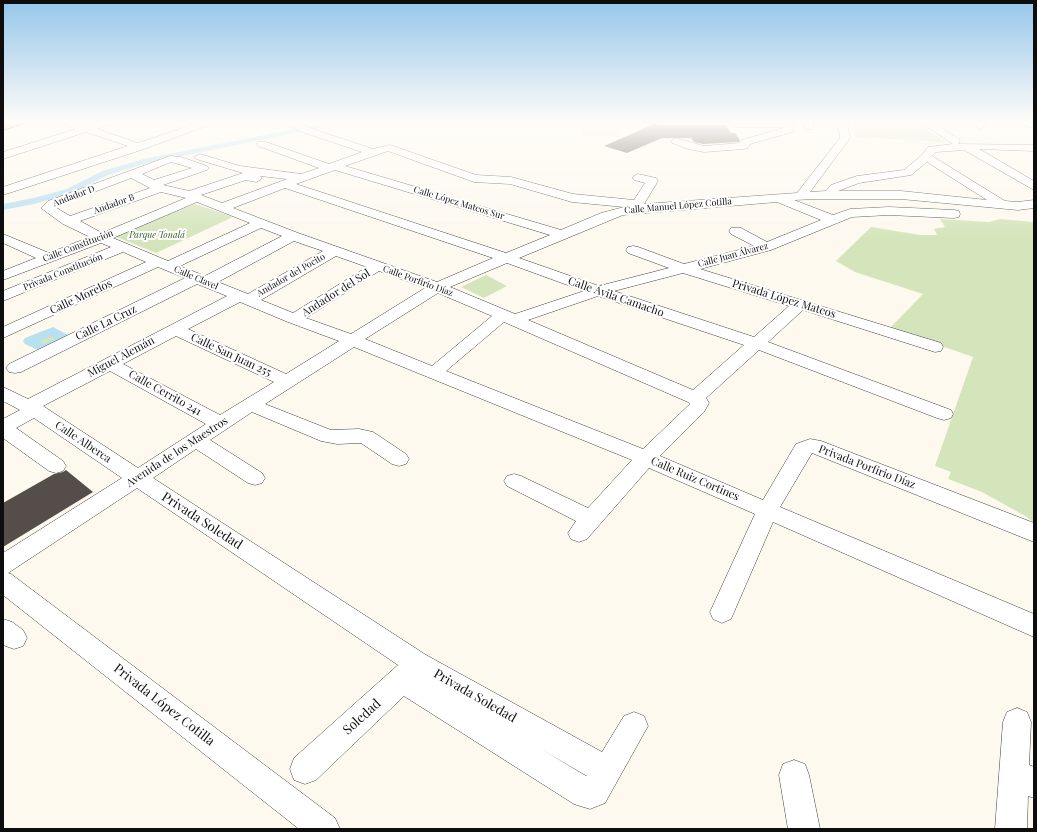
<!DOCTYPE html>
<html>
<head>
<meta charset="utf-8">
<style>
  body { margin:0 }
  #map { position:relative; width:1037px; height:832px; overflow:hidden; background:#fdf9ef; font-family:"Playfair Display",serif }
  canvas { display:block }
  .frame { position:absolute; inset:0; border:4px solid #0d0d0d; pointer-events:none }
</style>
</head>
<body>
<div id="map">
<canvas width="1037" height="832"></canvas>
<div class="frame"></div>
</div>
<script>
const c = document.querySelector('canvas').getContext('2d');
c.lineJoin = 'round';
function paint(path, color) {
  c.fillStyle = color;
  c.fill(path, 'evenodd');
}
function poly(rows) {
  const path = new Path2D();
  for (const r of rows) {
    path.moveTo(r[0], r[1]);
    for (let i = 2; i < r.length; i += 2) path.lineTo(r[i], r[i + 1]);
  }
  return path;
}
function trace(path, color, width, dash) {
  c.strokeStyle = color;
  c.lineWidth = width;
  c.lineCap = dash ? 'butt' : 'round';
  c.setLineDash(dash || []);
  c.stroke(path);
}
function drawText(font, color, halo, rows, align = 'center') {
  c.font = font + ' "Playfair Display",serif';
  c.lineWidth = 4;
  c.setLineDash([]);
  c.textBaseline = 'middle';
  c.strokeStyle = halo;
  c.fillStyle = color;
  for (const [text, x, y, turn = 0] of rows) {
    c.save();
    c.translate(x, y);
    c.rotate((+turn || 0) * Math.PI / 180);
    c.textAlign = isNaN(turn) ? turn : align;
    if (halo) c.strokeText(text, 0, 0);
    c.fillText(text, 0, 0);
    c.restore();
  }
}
paint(poly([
  [851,121,914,121,946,142,855,137],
  [195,204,233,217,156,253,114,236],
  [940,219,989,222,1000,219,1034,222,1034,523,1027,517,982,492,948,479,951,472,935,466,973,357,890,328,923,294,855,272,836,261,871,227,920,235,937,235,934,229,945,227],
  [486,275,507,286,484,298,461,287],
  [53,331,65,339,44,349,30,341]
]), '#d5e5bb');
paint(poly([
  [582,129,619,129,620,137,583,136]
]), '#e5edcc');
paint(poly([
  [334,121,354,121,148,163,108,175,73,193,34,204,3,210,3,204,33,198,67,189,102,171,144,159,334,121],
  [53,327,70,336,72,339,70,342,44,353,25,344,23,341,25,338,53,327],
  [52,336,55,339,44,344,40,341,52,336]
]), '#b8e0f0');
paint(poly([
  [656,123,657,125,726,125,731,133,735,133,740,140,739,142,703,144,694,142,691,138,662,138,627,153,604,146],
  [66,470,93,492,3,547,3,503,54,474,63,472]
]), '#554d4a');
const minor = poly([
  [58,121,74,121,87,126,99,121,116,121,97,129,138,143,204,121,220,121,144,149,3,195,3,187,128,146,86,132,3,159,3,152,76,129,58,121],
  [281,121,297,121,310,128,373,149,389,145,393,146,476,175,511,177,573,194,634,200,645,183,634,180,632,178,634,176,638,174,656,178,658,181,644,204,797,193,840,138,837,121,847,121,850,138,810,192,826,191,831,185,857,176,904,170,922,155,928,147,953,144,918,121,931,121,959,139,960,141,958,144,1034,145,1034,151,979,149,1034,181,1034,190,964,150,936,152,932,156,1005,201,1018,202,1034,200,1034,208,1018,210,901,199,816,199,794,200,833,215,850,209,889,207,954,210,959,211,960,214,959,217,954,218,889,215,852,217,771,250,700,269,941,343,943,347,941,351,935,352,803,310,768,342,951,410,953,414,951,418,944,420,937,418,759,350,706,398,709,403,704,412,660,456,763,500,796,444,810,439,821,441,1034,523,1034,542,812,453,780,507,1034,614,1034,637,773,522,731,619,722,623,713,619,710,612,755,514,649,468,587,539,579,542,571,539,568,533,576,521,507,486,504,481,507,476,514,474,521,476,588,508,632,460,354,347,265,404,331,430,359,429,373,432,406,454,409,459,406,464,399,466,392,464,361,443,337,444,321,441,252,412,210,440,262,473,265,478,262,483,255,485,248,483,196,449,153,478,426,655,602,752,624,716,634,712,644,716,648,726,605,803,590,809,574,804,404,696,316,780,305,784,294,780,290,769,294,758,398,665,137,488,8,573,11,574,335,818,340,829,299,829,3,595,3,553,122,478,34,418,16,428,63,461,66,466,63,471,56,473,49,471,3,438,3,419,20,410,3,401,3,387,28,399,227,296,197,284,21,372,15,373,9,372,6,368,9,364,185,278,158,267,3,338,3,327,146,262,123,252,3,301,3,291,111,247,101,243,3,280,3,271,36,258,3,243,3,234,49,253,90,237,63,224,41,208,48,201,170,156,181,157,207,166,209,168,207,170,163,185,189,191,243,173,196,159,194,157,200,154,240,166,301,174,319,168,258,146,257,144,258,142,266,142,329,164,362,152,302,132,281,121],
  [388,151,474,182,510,184,572,202,624,207,601,213,561,230,345,166,388,151],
  [171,162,192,168,154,180,142,174,171,162],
  [927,162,987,200,901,191,838,191,859,183,911,175,927,162],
  [335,170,550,235,506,253,296,184,335,170],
  [260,176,287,179,222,203,201,195,246,180,256,182,260,180,262,178,260,176],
  [131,178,150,188,70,216,55,207,131,178],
  [285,188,493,258,437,282,298,233,233,208,285,188],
  [161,192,186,198,102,233,80,221,161,192],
  [197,202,250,223,168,261,113,238,197,202],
  [777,202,821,220,767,242,741,228,731,228,729,231,731,234,754,246,684,264,638,247,633,246,628,247,626,250,628,253,669,268,599,286,519,258,623,215,777,202],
  [261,228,282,236,205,276,180,266,261,228],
  [294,241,323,251,248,294,218,282,294,241],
  [336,256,367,267,293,313,261,300,336,256],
  [507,263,584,291,515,314,450,287,507,263],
  [379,271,425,288,351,334,306,318,379,271],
  [683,273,789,306,754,337,614,291,683,273],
  [438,293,492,316,432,366,365,339,438,293],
  [598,296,744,345,693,390,528,320,598,296],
  [240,302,288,322,339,341,286,374,188,329,240,302],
  [504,322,688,402,690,404,643,449,446,371,504,322],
  [176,336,274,382,220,415,123,364,176,336],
  [110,371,206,424,138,468,43,406,110,371],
  [541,749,587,776,586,776,541,749],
  [786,121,792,125,794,130,793,132,750,144,748,148,744,149,704,152,688,149,672,143,671,141,676,138,704,146,740,143,742,140,783,128,783,127,735,127,730,124,731,122,786,121],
  [804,121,814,121,813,129,805,129,804,121],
  [966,121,980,121,986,126,981,129,966,121],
  [1018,121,1032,121,1034,123,1034,127,1027,127,1018,121],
  [3,619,12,622,23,630,27,638,23,646,14,649,3,645,3,619],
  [1017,708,1027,712,1031,722,1029,765,1034,767,1034,798,1028,796,1027,829,995,829,1003,722,1007,712,1017,708],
  [794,760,805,764,809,775,820,829,788,829,779,775,783,764,794,760]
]);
const major = poly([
  [6,121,25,121,24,123,3,130,3,122,6,121]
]);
trace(minor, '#404040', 1);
trace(major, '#1e1e1e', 2);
paint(minor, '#fff');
paint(major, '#ebc271');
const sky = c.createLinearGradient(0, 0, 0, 238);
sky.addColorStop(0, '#95c6eb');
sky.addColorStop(0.51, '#fefcf8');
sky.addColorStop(1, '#fefcf800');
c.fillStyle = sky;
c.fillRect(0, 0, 1037, 238);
drawText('9px', '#0d0d0d', '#fff', [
  ["Andador D",74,196,-21],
  ["Calle López Mateos Sur",459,203,17],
  ["Andador B",114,204,-20],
  ["Calle Manuel López Cotilla",678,206,-5],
  ["Calle Constitución",78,246,-21],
  ["Calle Juan Álvarez",733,255,-15],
  ["Privada Constitución",63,272,-22],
  ["Andador del Pocito",291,275,-30],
  ["Calle Clavel",196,278,23],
  ["Calle Porfirio Díaz",418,281,20]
]);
drawText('italic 9px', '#355e24', '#fff', [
  ["Parque Tonalá",157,235]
]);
drawText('11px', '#0d0d0d', '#fff', [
  ["Andador del Sol",336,293,-32],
  ["Calle Morelos",81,297,-25],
  ["Calle Ávila Camacho",616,297,19],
  ["Privada López Mateos",784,299,17],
  ["Calle La Cruz",106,323,-26],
  ["Calle San Juan 255",231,355,25],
  ["Miguel Alemán",121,357,-28],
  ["Calle Cerrito 241",165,393,29],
  ["Calle Alberca",83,442,34],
  ["Avenida de los Maestros",177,452,-33],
  ["Privada Porfirio Díaz",867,467,21],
  ["Calle Ruiz Cortines",695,479,23]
]);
drawText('13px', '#0d0d0d', '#fff', [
  ["Privada Soledad",202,521,33],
  ["Privada Soledad",475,696,30],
  ["Privada López Cotilla",164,705,38],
  ["Soledad",362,717,-42]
]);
</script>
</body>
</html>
